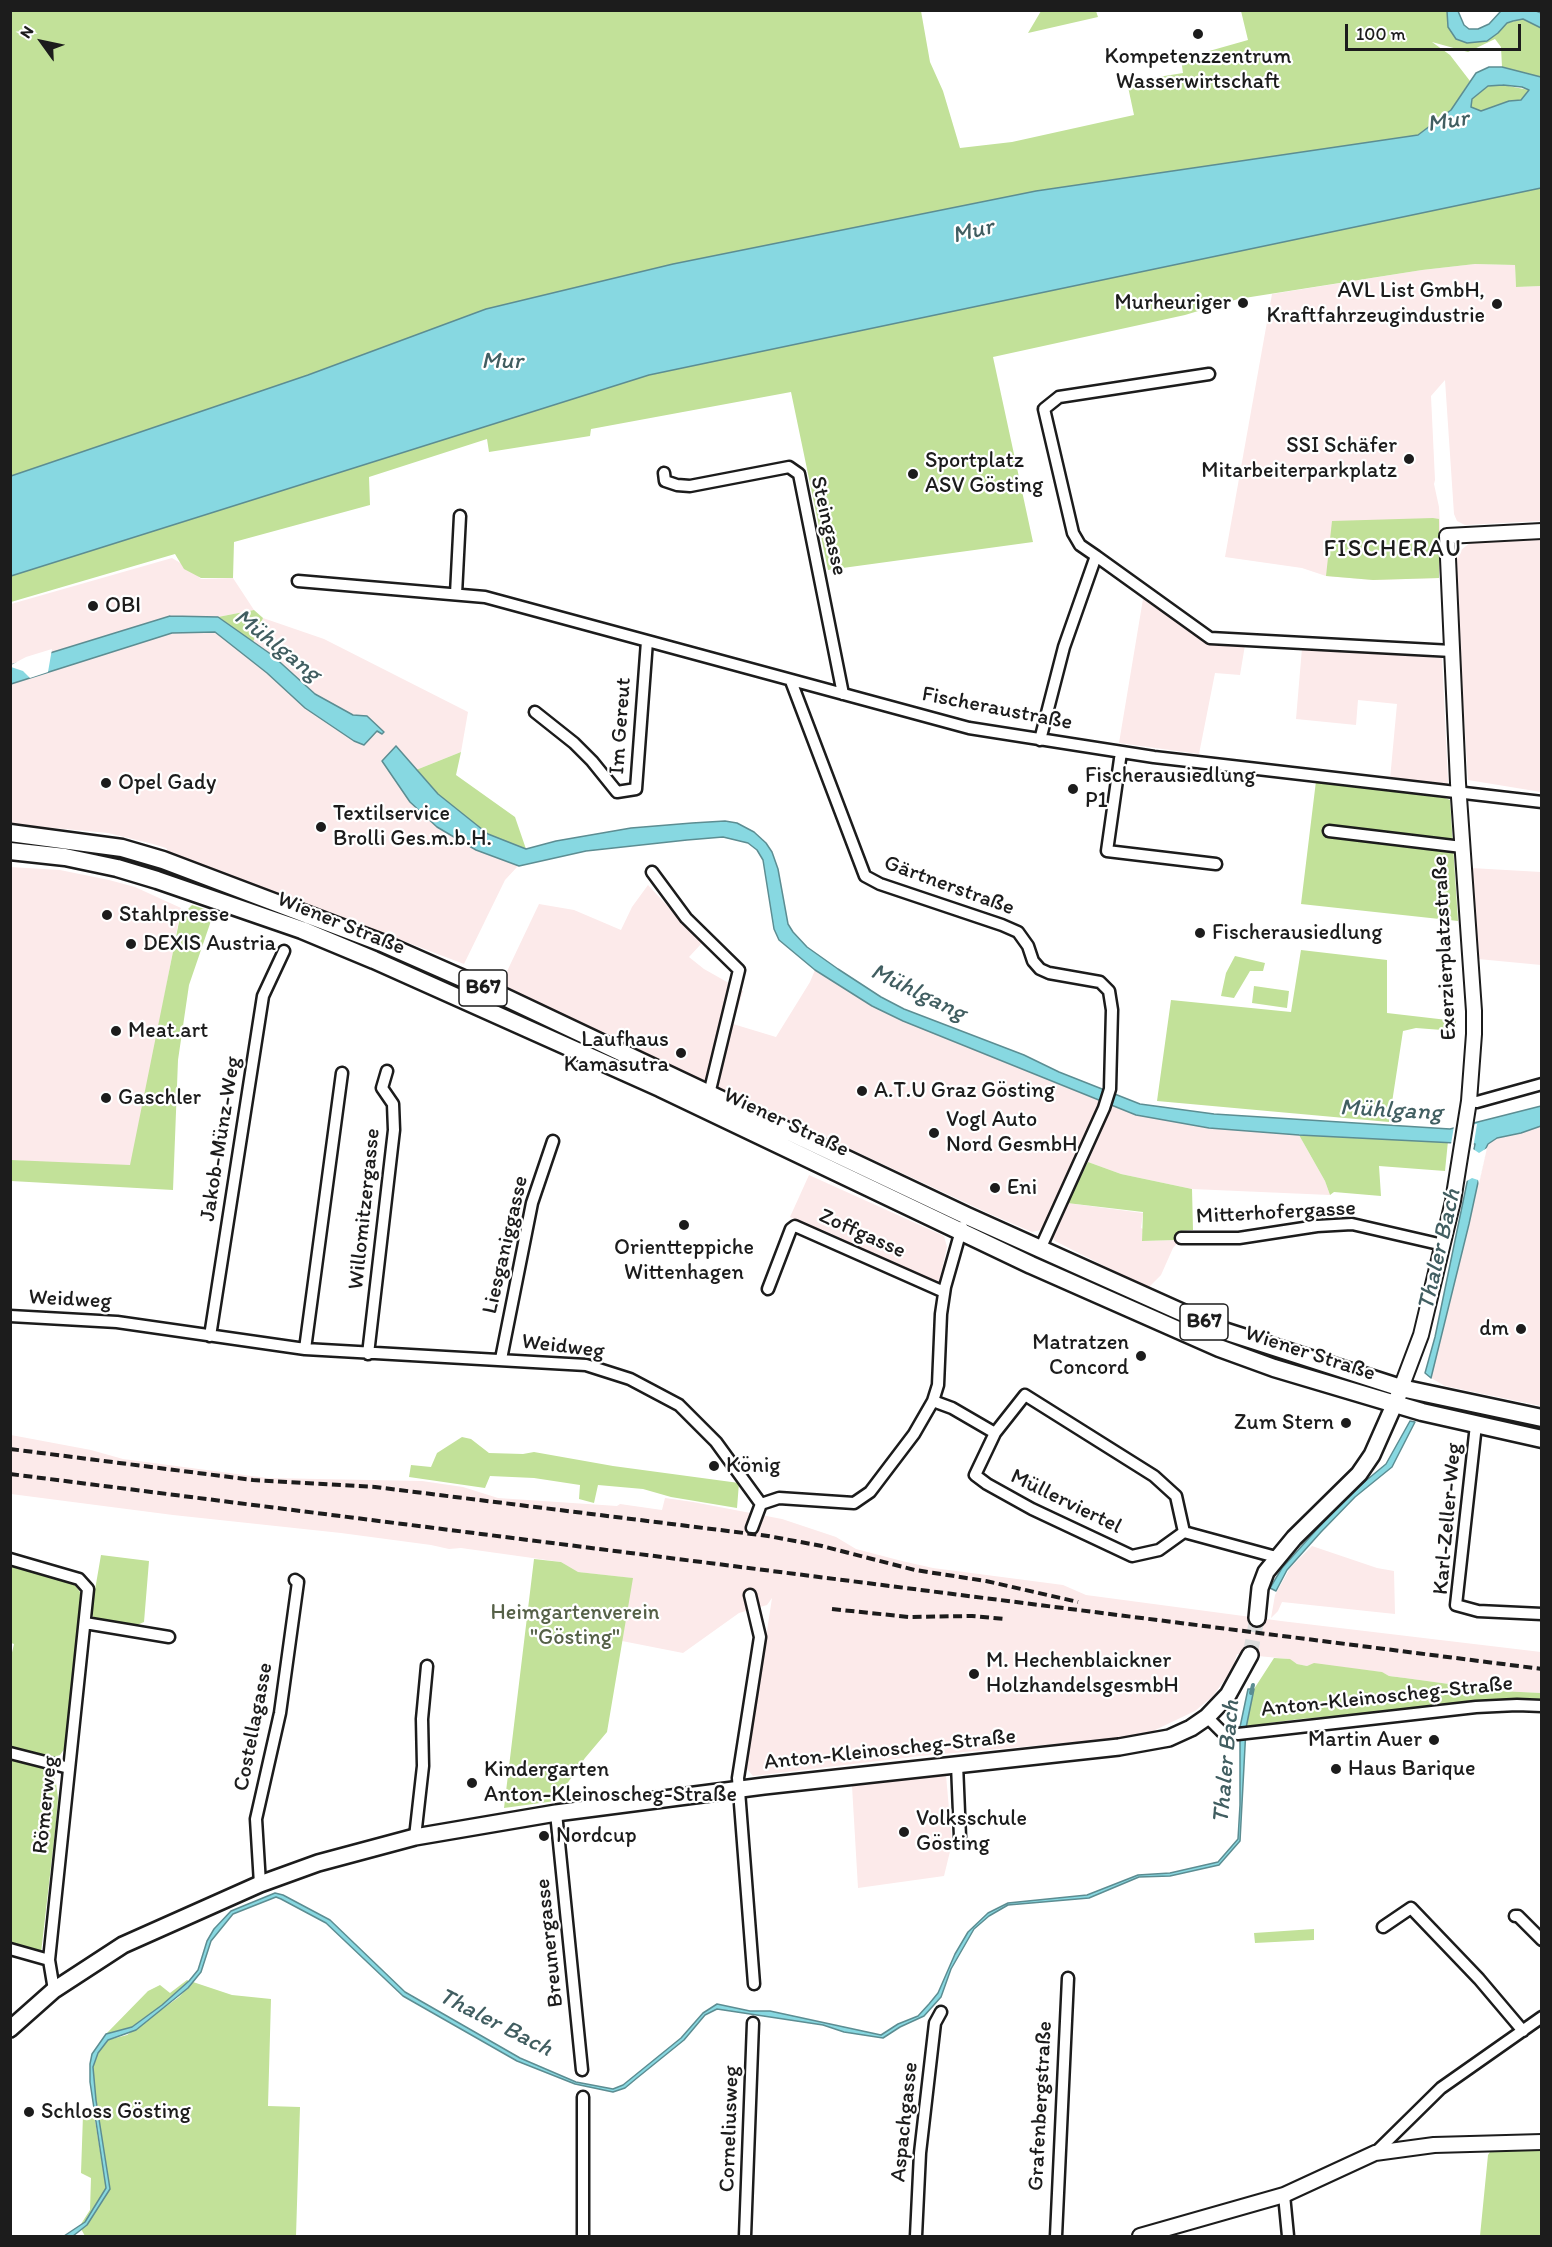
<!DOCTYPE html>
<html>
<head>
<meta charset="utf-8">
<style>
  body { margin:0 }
  #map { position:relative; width:1552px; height:2247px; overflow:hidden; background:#fff; font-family:Itim,sans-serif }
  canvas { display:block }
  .frame { position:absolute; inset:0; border:12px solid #1c1c1c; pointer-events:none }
  .north { position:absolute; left:12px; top:12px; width:60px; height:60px; -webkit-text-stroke:4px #fff; paint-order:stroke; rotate:303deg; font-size:16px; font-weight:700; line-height:24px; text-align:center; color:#1c1c1c }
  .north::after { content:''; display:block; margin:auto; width:21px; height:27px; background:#1c1c1c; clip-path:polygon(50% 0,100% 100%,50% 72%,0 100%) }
  .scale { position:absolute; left:1345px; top:24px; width:176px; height:27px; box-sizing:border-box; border:3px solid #1c1c1c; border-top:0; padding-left:8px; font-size:18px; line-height:21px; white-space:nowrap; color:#1c1c1c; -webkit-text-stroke:4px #fff; paint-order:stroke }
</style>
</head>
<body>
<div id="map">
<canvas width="1552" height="2247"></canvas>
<div class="frame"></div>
<div class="north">N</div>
<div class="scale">100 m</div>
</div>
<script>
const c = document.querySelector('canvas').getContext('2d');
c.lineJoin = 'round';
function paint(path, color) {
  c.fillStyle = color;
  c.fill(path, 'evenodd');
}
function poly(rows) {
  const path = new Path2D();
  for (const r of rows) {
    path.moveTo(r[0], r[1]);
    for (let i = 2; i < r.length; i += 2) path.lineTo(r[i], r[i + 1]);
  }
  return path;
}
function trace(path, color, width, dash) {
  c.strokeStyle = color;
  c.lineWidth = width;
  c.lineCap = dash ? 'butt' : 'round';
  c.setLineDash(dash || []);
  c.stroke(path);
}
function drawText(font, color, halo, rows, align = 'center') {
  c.font = font + ' Itim,sans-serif';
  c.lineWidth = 4.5;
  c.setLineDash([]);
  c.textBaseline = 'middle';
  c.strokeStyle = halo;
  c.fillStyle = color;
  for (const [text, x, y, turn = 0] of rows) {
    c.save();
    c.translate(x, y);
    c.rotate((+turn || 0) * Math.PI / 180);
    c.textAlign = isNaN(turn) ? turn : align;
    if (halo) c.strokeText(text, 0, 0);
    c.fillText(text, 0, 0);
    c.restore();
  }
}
paint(poly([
  [1475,264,1515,265,1516,287,1541,286,1541,521,1465,525,1457,521,1454,514,1445,380,1431,396,1435,480,1434,484,1439,507,1441,544,1439,578,1373,580,1326,576,1302,568,1225,557,1272,294,1422,270],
  [1541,539,1541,792,1468,780,1454,556,1472,541],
  [172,558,189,568,201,579,233,578,254,610,218,617,170,616,11,665,11,604],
  [1143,599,1204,640,1245,645,1240,675,1215,673,1199,754,1119,743],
  [263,618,324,639,468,712,461,752,416,770,476,850,518,866,505,880,464,964,169,852,166,848,153,844,108,833,11,824,11,684,172,633,215,632,267,673,305,708,354,740,353,715,315,694,272,655,253,642],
  [1302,648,1442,658,1448,781,1445,798,1389,790,1397,704,1358,700,1356,725,1296,719],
  [10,867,60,870,109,880,135,887,181,908,132,1169,11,1160],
  [1471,868,1541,872,1541,965,1478,959],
  [648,885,702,943,689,957,704,969,743,991,733,1024,776,1037,810,982,815,970,872,1006,903,1021,1100,1101,1088,1136,1045,1229,1032,1232,990,1214,500,986,539,904,574,910,621,930,632,907],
  [1112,1105,1208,1128,1299,1135,1325,1181,1330,1195,1192,1189,1121,1174,1088,1162],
  [1541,1126,1541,1406,1445,1386,1431,1378,1469,1224,1485,1150,1488,1144,1497,1138,1521,1133],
  [809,1175,944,1236,947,1247,939,1282,937,1284,931,1284,790,1217],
  [1067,1203,1143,1213,1141,1228,1143,1229,1142,1241,1180,1240,1173,1248,1161,1275,1148,1288,1055,1241,1053,1238,1054,1230],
  [11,1435,91,1450,123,1459,267,1478,422,1481,463,1487,498,1498,617,1506,620,1504,662,1510,665,1498,693,1502,782,1519,836,1537,856,1549,902,1561,933,1568,1063,1585,1086,1595,1281,1621,1541,1652,1541,1693,1500,1691,1405,1678,1389,1676,1381,1672,1315,1664,1307,1666,1297,1664,1289,1659,1237,1654,1233,1668,1213,1696,1195,1711,1153,1731,1122,1738,920,1756,753,1776,746,1768,772,1598,767,1605,739,1613,683,1653,622,1641,632,1578,577,1572,561,1562,461,1548,449,1549,431,1545,341,1533,173,1515,11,1494],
  [1312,1546,1377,1568,1394,1571,1395,1614,1282,1602,1278,1611,1271,1618,1275,1595,1290,1568],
  [946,1775,952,1843,944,1876,858,1888,852,1786]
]), '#fceaea');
paint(poly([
  [10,11,921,11,930,62,943,91,960,148,1012,142,1134,115,1127,82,1183,73,1181,59,1248,40,1241,11,1447,11,1448,27,1498,33,1507,23,1523,19,1541,28,1542,77,1502,67,1501,47,1495,39,1468,52,1432,42,1450,55,1470,81,1451,110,1418,135,1036,191,673,264,486,309,308,375,11,476],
  [1041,11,1096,11,1098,17,1028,33],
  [1503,85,1529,90,1521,100,1509,101,1481,111,1471,107,1472,99,1488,86],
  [1541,188,1541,286,1516,287,1515,265,1475,264,1422,270,1238,299,1185,315,993,357,1033,542,828,570,791,392,591,429,590,436,489,452,487,439,369,477,370,505,234,542,233,578,201,578,184,569,175,554,11,602,11,576,649,375],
  [1433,518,1439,519,1439,578,1373,580,1326,576,1332,521],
  [254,610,263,618,253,642,218,617],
  [461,752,456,775,515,817,526,849,488,834,438,794,416,770],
  [1316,781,1445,798,1450,800,1458,921,1301,904],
  [192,905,214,912,189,985,178,1060,173,1190,11,1181,11,1160,130,1165,180,917],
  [1301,950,1387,960,1387,1013,1456,1021,1455,1031,1416,1028,1403,1031,1389,1122,1157,1101,1171,1000,1291,1012],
  [1235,956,1265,963,1263,971,1250,971,1234,998,1221,996,1226,973],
  [1254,986,1289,991,1287,1008,1252,1003],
  [1299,1135,1448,1141,1445,1171,1379,1166,1381,1196,1334,1192,1330,1195,1325,1181],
  [1088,1162,1121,1174,1192,1189,1193,1230,1178,1231,1176,1240,1142,1241,1143,1212,1067,1203],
  [462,1437,471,1439,489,1453,523,1454,534,1452,613,1466,739,1483,737,1508,671,1497,643,1489,598,1485,594,1503,579,1499,580,1485,534,1478,490,1476,485,1488,409,1477,411,1465,431,1467,437,1453],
  [101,1555,149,1561,144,1622,132,1627,94,1618,91,1613],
  [534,1559,561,1562,578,1572,633,1578,607,1732,585,1758,555,1801,504,1808],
  [11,1565,64,1578,75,1585,82,1595,65,1748,60,1755,51,1759,11,1747,10,1661,14,1644,11,1643],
  [1274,1658,1290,1659,1297,1664,1307,1666,1314,1663,1382,1672,1389,1676,1405,1678,1500,1691,1541,1693,1541,1699,1470,1701,1409,1710,1300,1719,1269,1723,1269,1727,1246,1728,1254,1689],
  [10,1760,52,1771,56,1783,58,1798,56,1823,41,1953,11,1945],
  [1314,1929,1314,1940,1255,1943,1254,1933],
  [187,1980,189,1981,162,2005,132,2027,106,2034,148,1991,160,1985,170,1993],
  [193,1982,232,1995,271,1999,268,2106,300,2107,296,2236,85,2236,81,2229,87,2225,110,2188,96,2100,93,2067,98,2053,108,2040,127,2035,179,1997],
  [93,2108,106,2188,85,2222,81,2224,90,2210,91,2178,81,2173,83,2115],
  [1511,2149,1541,2149,1541,2236,1480,2236,1488,2155,1490,2152]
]), '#c2e199');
const water = poly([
  [1447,11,1458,11,1464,25,1469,29,1478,29,1489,24,1501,11,1536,11,1541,13,1541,28,1523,19,1513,21,1507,23,1498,33,1487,41,1467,43,1456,39,1448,27,1447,11],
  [1489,67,1502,67,1541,77,1541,188,649,375,11,576,11,476,308,375,486,309,673,264,1036,191,1418,135,1451,110,1476,73,1489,67],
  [1503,85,1522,87,1529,90,1521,100,1509,101,1481,111,1471,107,1472,99,1488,86,1503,85],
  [170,616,218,617,272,655,315,694,353,715,367,716,384,732,382,734,377,731,364,745,354,741,305,708,267,673,215,632,172,633,11,684,11,665,170,616],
  [396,746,438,794,488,834,526,849,556,841,631,828,692,823,725,821,737,823,754,832,766,843,772,852,778,869,788,924,793,932,807,947,838,969,881,997,904,1009,1024,1055,1059,1072,1140,1104,1214,1114,1450,1129,1541,1106,1541,1126,1521,1133,1497,1138,1488,1144,1485,1150,1469,1224,1431,1378,1425,1373,1435,1337,1475,1144,1299,1135,1209,1128,1136,1115,903,1021,872,1006,815,970,779,940,774,929,763,860,757,850,748,843,723,837,687,840,586,851,519,866,476,850,437,827,410,802,382,761,396,746],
  [1410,1421,1415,1422,1392,1467,1355,1497,1321,1532,1287,1570,1276,1591,1270,1588,1282,1568,1318,1528,1351,1493,1386,1464,1410,1421],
  [1248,1689,1254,1689,1246,1728,1240,1841,1219,1865,1170,1876,1139,1877,1089,1898,1008,1905,989,1916,974,1929,951,1969,941,1997,924,2016,900,2027,883,2038,844,2032,823,2025,717,2009,705,2015,684,2040,637,2078,625,2088,613,2092,575,2084,517,2061,403,1996,326,1923,281,1899,276,1897,233,1914,211,1941,201,1972,188,1988,136,2030,108,2040,98,2053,93,2067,96,2100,110,2189,87,2225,73,2236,64,2236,85,2222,106,2188,90,2082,90,2064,92,2054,106,2034,132,2027,162,2005,189,1981,198,1970,207,1941,214,1929,231,1911,275,1893,283,1895,330,1920,405,1992,520,2058,576,2082,613,2089,623,2085,681,2038,703,2013,717,2004,750,2011,770,2011,881,2035,898,2024,918,2016,929,2004,938,1993,955,1954,968,1932,988,1913,1008,1903,1087,1895,1138,1875,1170,1873,1218,1862,1238,1839,1240,1805,1240,1727,1248,1689]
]);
paint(water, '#87d8e1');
trace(water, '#5c8d92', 1.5);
paint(poly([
  [52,649,48,672,30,678,23,671,11,667,11,665,26,657],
  [1477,1124,1473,1149,1479,1153,1487,1148,1479,1184,1478,1180,1472,1178,1465,1182,1472,1147,1451,1144,1454,1126]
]), '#fff');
trace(poly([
  [1251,1693,1253,1685]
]), '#5c8d92', 4);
trace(poly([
  [1250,1655,1257,1618]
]), '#ddd', 15, [15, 8]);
const minor = poly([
  [664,473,665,481,677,485,690,486,789,467,799,474,843,694],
  [1096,556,1210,638,1452,651],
  [298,581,485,597,969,728,1154,757,1542,802],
  [456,594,460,516],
  [791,681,865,876,880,884,1002,925,1018,932,1028,946,1033,961,1040,969,1049,973,1100,982,1109,991,1112,1010,1110,1089,1104,1108,1041,1247],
  [535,712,574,743,592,761,617,792,636,789,647,641],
  [1040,740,1064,647,1096,556,1080,545,1073,533,1044,409,1059,397,1209,374],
  [1121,752,1107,851,1216,864],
  [1329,831,1462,847],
  [652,872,686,918,739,970,709,1094],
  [1469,1101,1477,1102,1542,1084],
  [1181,1238,1239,1238,1317,1226,1352,1224,1443,1245],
  [768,1289,791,1229,795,1226,944,1292],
  [10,1316,117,1322,305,1349,586,1365,630,1379,679,1405,716,1442,761,1504],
  [210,1336,263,996,284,951],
  [305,1349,342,1073],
  [368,1354,394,1130,393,1104,382,1088,387,1071],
  [501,1359,532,1203,553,1141],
  [933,1401,952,1408,995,1433],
  [1476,1425,1456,1605,1478,1611,1542,1614],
  [752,1528,761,1504,779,1498,854,1503,870,1492,914,1434,933,1401,938,1385,941,1314,945,1287,962,1227],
  [1184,1532,1176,1496,1154,1476,1025,1395,995,1433,975,1475,987,1484,1032,1509,1132,1556,1159,1550,1184,1532,1276,1557],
  [10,1559,79,1579,88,1589,49,1960,54,1990],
  [750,1595,760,1637,738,1778,754,1984],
  [85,1623,169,1637],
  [1207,1717,1222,1732,1238,1734,1476,1707,1517,1705,1542,1706],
  [10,1753,69,1768],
  [957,1764,960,1837],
  [556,1813,582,2070],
  [415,1837,423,1766,422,1719,427,1666],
  [260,1884,256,1819,280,1713,298,1582,295,1580],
  [1515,1916,1518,1916,1542,1940],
  [1383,1927,1411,1908,1479,1979,1523,2031],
  [10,1949,49,1960],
  [583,2097,583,2236],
  [1375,2153,1441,2088,1542,2017],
  [1284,2195,1288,2236],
  [745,2236,753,2023],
  [916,2236,920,2153,935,2023,941,2012],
  [1056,2236,1068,1978]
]);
const tertiary = poly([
  [1401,1388,1421,1335,1453,1201,1469,1101,1474,1034,1474,1011,1458,783,1447,536,1542,531],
  [1140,2236,1284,2195,1375,2153,1434,2145,1542,2142]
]);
const secondary = poly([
  [1257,1618,1260,1588,1266,1572,1294,1538,1359,1474,1372,1455,1399,1394],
  [10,2029,54,1990,123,1945,260,1884,318,1863,415,1837,556,1813,764,1786,1119,1747,1169,1738,1191,1728,1207,1717,1228,1695,1250,1655]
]);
const primary = poly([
  [10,833,122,848,163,860,382,943,498,994,967,1216,1221,1330,1401,1388,1542,1418],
  [10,851,65,857,117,868,157,880,302,930,374,960,660,1088,1031,1265,1219,1348,1274,1368,1422,1412,1542,1439]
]);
trace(minor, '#1c1c1c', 15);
trace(tertiary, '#1c1c1c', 18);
trace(secondary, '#1c1c1c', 20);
trace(primary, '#1c1c1c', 21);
trace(minor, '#fff', 10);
trace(tertiary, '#fff', 14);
trace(secondary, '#fff', 15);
trace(primary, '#fff', 16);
trace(poly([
  [10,1449,253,1480,375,1487,768,1536,822,1546,915,1570,986,1581,1078,1602],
  [10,1474,1542,1669],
  [832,1609,909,1617,972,1616,1005,1619]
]), '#1c1c1c', 4, [9, 4.5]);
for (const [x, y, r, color] of [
  [1198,34,6,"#1c1c1c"],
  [1243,303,6,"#1c1c1c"],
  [1497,304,6,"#1c1c1c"],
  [1409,459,6,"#1c1c1c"],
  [913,474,6,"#1c1c1c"],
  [93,606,6,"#1c1c1c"],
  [106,783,6,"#1c1c1c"],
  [1073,789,6,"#1c1c1c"],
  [321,827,6,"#1c1c1c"],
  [107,915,6,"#1c1c1c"],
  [1200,933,6,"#1c1c1c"],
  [131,944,6,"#1c1c1c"],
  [116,1031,6,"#1c1c1c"],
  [681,1053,6,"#1c1c1c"],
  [862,1091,6,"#1c1c1c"],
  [106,1098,6,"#1c1c1c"],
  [934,1133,6,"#1c1c1c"],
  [995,1188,6,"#1c1c1c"],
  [684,1225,6,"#1c1c1c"],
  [1521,1329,6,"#1c1c1c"],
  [1141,1356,6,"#1c1c1c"],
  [1346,1423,6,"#1c1c1c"],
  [714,1466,6,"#1c1c1c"],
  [974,1674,6,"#1c1c1c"],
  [1434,1740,6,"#1c1c1c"],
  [1336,1769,6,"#1c1c1c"],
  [472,1783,6,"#1c1c1c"],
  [904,1832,6,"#1c1c1c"],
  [544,1836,6,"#1c1c1c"],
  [29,2112,6,"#1c1c1c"]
]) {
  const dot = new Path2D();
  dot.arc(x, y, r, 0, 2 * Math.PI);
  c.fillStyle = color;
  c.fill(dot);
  trace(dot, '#fff', 2);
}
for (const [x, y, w] of [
  [483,988,48],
  [1204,1322,48]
]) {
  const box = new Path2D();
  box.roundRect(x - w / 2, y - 18, w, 36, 4.5);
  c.fillStyle = '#fff';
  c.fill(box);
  trace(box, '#1c1c1c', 1.5);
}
drawText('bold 21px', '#1c1c1c', null, [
  ["B67",483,988],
  ["B67",1204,1322]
]);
drawText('22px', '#1c1c1c', '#fff', [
  ["Kompetenzzentrum",1198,57,"center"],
  ["Wasserwirtschaft",1198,82,"center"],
  ["AVL List GmbH,",1485,291,"right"],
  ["Kraftfahrzeugindustrie",1485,316,"right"],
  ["Murheuriger",1231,303,"right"],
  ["SSI Schäfer",1397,446,"right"],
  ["Mitarbeiterparkplatz",1397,471,"right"],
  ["Sportplatz",925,461],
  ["ASV Gösting",925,486],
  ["OBI",105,606],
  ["Fischerausiedlung",1085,776],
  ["P1",1085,801],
  ["Opel Gady",118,783],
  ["Textilservice",333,814],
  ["Brolli Ges.m.b.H.",333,839],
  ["Stahlpresse",119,915],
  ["Fischerausiedlung",1212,933],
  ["DEXIS Austria",143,944],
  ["Meat.art",128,1031],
  ["Laufhaus",669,1040,"right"],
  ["Kamasutra",669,1065,"right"],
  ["A.T.U Graz Gösting",874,1091],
  ["Gaschler",118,1098],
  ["Vogl Auto",946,1120],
  ["Nord GesmbH",946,1145],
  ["Eni",1007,1188],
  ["Orientteppiche",684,1248,"center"],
  ["Wittenhagen",684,1273,"center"],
  ["dm",1509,1329,"right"],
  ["Matratzen",1129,1343,"right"],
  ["Concord",1129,1368,"right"],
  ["Zum Stern",1334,1423,"right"],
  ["König",726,1466],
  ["M. Hechenblaickner",986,1661],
  ["HolzhandelsgesmbH",986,1686],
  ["Martin Auer",1422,1740,"right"],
  ["Haus Barique",1348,1769],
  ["Kindergarten",484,1770],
  ["Anton-Kleinoscheg-Straße",484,1795],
  ["Volksschule",916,1819],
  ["Gösting",916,1844],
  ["Nordcup",556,1836],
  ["Schloss Gösting",41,2112]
], 'left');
drawText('22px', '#1c1c1c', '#fff', [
  ["Steingasse",828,526,77],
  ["Fischeraustraße",997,709,11],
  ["Im Gereut",621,726,-86],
  ["Gärtnerstraße",949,886,20],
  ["Wiener Straße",341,924,22],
  ["Exerzierplatzstraße",1445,948,-93],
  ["Wiener Straße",786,1123,25],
  ["Jakob-Münz-Weg",221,1139,-81],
  ["Willomitzergasse",365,1209,-84],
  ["Mitterhofergasse",1276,1213,-3],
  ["Zoffgasse",862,1234,24],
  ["Liesganiggasse",506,1245,-77],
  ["Weidweg",70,1300,3],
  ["Weidweg",563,1347,7],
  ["Wiener Straße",1310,1354,18],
  ["Müllerviertel",1066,1502,26],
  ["Karl-Zeller-Weg",1448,1519,-85],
  ["Anton-Kleinoscheg-Straße",1387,1697,-6],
  ["Costellagasse",254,1727,-79],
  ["Anton-Kleinoscheg-Straße",890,1750,-6],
  ["Römerweg",46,1805,-84],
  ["Breunergasse",550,1943,-96],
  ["Grafenbergstraße",1041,2106,-87],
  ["Aspachgasse",905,2122,-84],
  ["Corneliusweg",730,2129,-88]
]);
drawText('22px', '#566148', '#fff', [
  ["Heimgartenverein",575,1613],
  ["\"Gösting\"",575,1638]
]);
drawText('italic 24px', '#415e61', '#fff', [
  ["Mur",1448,122,-9],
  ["Mur",973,232,-14],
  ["Mur",502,362],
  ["Mühlgang",277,646,38],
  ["Mühlgang",918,993,26],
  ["Mühlgang",1391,1111,3],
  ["Thaler Bach",1440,1250,-77],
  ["Thaler Bach",1227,1762,-85],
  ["Thaler Bach",495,2023,27]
]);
c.letterSpacing = '1.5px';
drawText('24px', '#1c1c1c', '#fff', [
  ["FISCHERAU",1393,550]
]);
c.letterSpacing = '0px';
</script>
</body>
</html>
